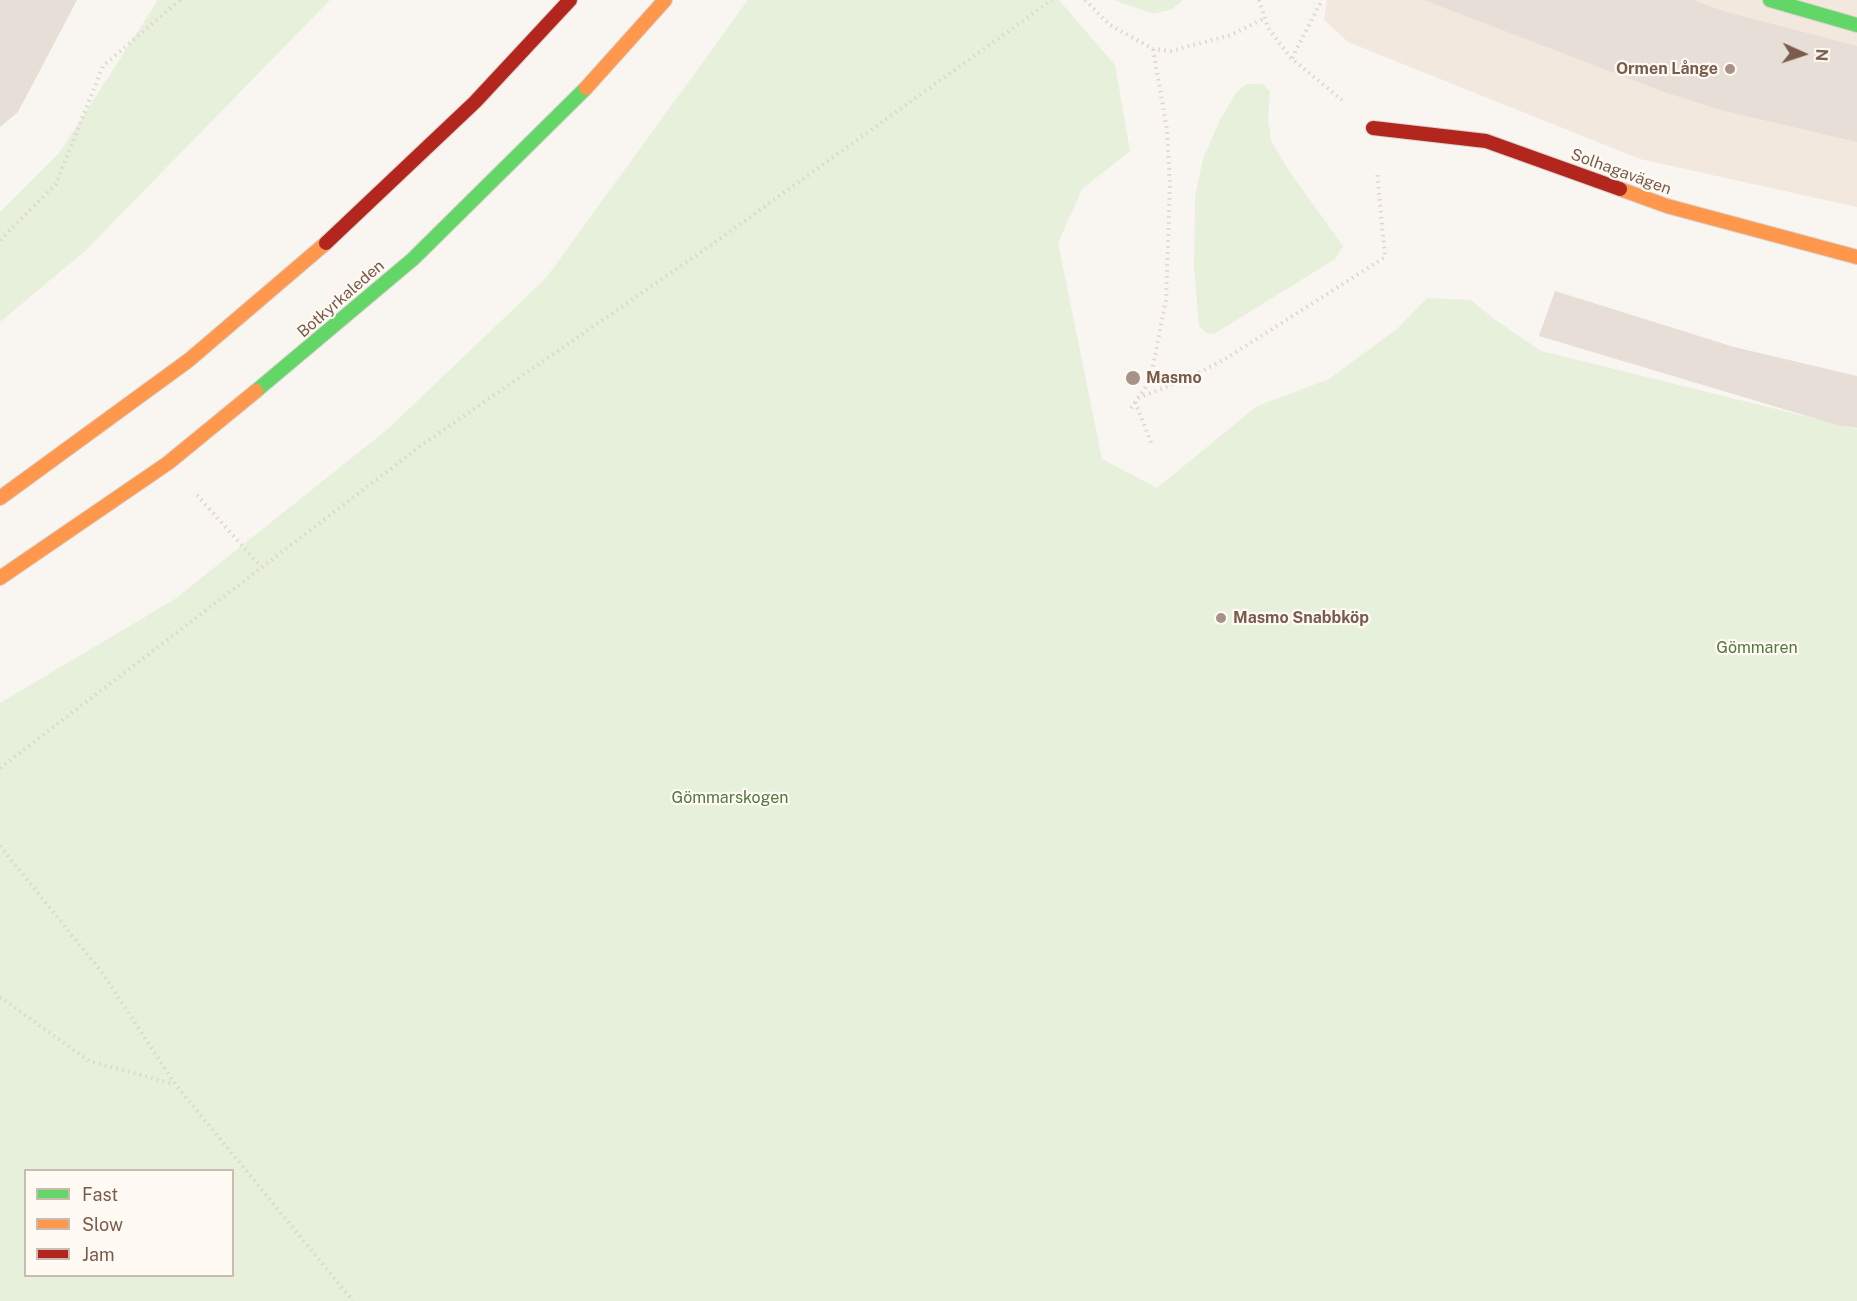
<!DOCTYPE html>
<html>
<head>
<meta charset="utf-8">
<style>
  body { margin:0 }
  #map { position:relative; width:1857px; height:1301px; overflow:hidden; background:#f9f5f0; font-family:"Public Sans",sans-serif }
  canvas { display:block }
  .legend { position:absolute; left:24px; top:1169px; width:210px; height:108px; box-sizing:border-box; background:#fffaf3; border:2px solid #cabbb1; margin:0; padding:8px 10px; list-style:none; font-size:18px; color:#7a5c4d }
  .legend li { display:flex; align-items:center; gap:12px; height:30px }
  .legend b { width:30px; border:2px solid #cabbb1 }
  .north { position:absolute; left:1773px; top:24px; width:60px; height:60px; -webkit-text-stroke:4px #fffaf3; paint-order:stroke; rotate:93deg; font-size:16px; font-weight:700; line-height:24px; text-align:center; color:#7a5c4d }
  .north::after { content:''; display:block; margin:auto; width:21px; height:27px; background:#7a5c4d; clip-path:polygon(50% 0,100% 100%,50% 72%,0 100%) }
</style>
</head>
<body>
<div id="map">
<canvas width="1857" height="1301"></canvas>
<ul class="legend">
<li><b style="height:8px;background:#63d668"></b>Fast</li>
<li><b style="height:8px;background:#ff974d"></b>Slow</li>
<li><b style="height:8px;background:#b3261e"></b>Jam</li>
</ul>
<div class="north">N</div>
</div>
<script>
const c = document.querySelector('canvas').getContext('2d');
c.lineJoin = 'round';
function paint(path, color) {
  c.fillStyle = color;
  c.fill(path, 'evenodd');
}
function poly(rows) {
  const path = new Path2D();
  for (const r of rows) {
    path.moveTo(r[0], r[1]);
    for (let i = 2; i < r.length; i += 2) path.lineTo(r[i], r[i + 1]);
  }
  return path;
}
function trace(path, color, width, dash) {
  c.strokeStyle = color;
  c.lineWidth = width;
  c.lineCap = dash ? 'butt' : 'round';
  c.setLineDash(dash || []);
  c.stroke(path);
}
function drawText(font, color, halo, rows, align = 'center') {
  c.font = font + ' "Public Sans",sans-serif';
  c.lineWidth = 4.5;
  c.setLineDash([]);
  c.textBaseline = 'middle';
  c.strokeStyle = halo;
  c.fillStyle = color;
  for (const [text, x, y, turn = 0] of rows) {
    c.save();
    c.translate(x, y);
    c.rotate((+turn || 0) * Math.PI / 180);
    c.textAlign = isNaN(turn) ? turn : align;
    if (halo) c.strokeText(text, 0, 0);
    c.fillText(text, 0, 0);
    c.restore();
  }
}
paint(poly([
  [1327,0,1857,0,1857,207,1640,159,1348,42,1324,20]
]), '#f2e8de');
paint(poly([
  [158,0,330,0,85,251,0,322,0,212,60,152],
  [748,0,1059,0,1115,65,1130,151,1082,189,1058,243,1102,459,1157,488,1257,406,1329,379,1397,329,1427,298,1471,300,1494,319,1541,351,1857,429,1857,1301,0,1301,0,703,175,599,389,428,546,278],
  [26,1170,232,1170,232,1276,26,1276],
  [1114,0,1183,0,1172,9,1153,14],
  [1246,84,1262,84,1270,91,1268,119,1271,140,1285,165,1343,246,1335,259,1214,334,1205,332,1199,326,1194,267,1195,197,1203,159,1220,120,1236,93]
]), '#e7f0db');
paint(poly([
  [0,0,77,0,18,112,0,127],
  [1424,0,1693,0,1726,12,1857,46,1857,142,1721,110,1664,92],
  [1555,291,1734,347,1857,376,1857,428,1837,425,1539,336]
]), '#e6ded7');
const fast = poly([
  [1770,0,1857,25],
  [256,391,413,259,586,88]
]);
const slow = poly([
  [586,88,665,0],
  [1620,189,1667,206,1857,257],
  [0,498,189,360,326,243],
  [0,578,168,463,256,391]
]);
const jam = poly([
  [1373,128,1486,141,1620,189],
  [326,243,475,102,570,0]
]);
trace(fast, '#d9d2cb', 16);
trace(slow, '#d9d2cb', 16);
trace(jam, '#d9d2cb', 16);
trace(poly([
  [1085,0,1110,25,1153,49,1171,51,1231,35,1263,19],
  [1259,0,1268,28,1291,58,1342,100],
  [1292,58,1322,0],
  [0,240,56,184,103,66,180,0],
  [1138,398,1191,377,1225,359,1385,257,1377,172],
  [1135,402,1152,445],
  [1131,408,1150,381,1166,300,1170,185,1167,130,1153,49],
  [197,495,261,567],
  [0,768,419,447,711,245,1052,0],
  [0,846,103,974,175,1084,353,1301],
  [0,997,89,1061,174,1084]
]), '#dcd5d0', 4, [1.5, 4.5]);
trace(fast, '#63d668', 14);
trace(slow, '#ff974d', 14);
trace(jam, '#b3261e', 14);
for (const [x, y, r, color] of [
  [1730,69,6,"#a69286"],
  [1133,378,8,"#a69286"],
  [1221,618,6,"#a69286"]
]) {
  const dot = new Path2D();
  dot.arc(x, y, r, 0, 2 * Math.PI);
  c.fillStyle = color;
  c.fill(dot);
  trace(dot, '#fffaf3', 2);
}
drawText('bold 16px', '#7a5c4d', '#fffaf3', [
  ["Ormen Långe",1718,69,"right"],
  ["Masmo",1146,378],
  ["Masmo Snabbköp",1233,618]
], 'left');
drawText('16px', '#7a5c4d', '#fffaf3', [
  ["Solhagavägen",1621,172,20],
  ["Botkyrkaleden",341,299,-41]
]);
drawText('16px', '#537a41', '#fffaf3', [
  ["Gömmaren",1757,648],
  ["Gömmarskogen",730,798]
]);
</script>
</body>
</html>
